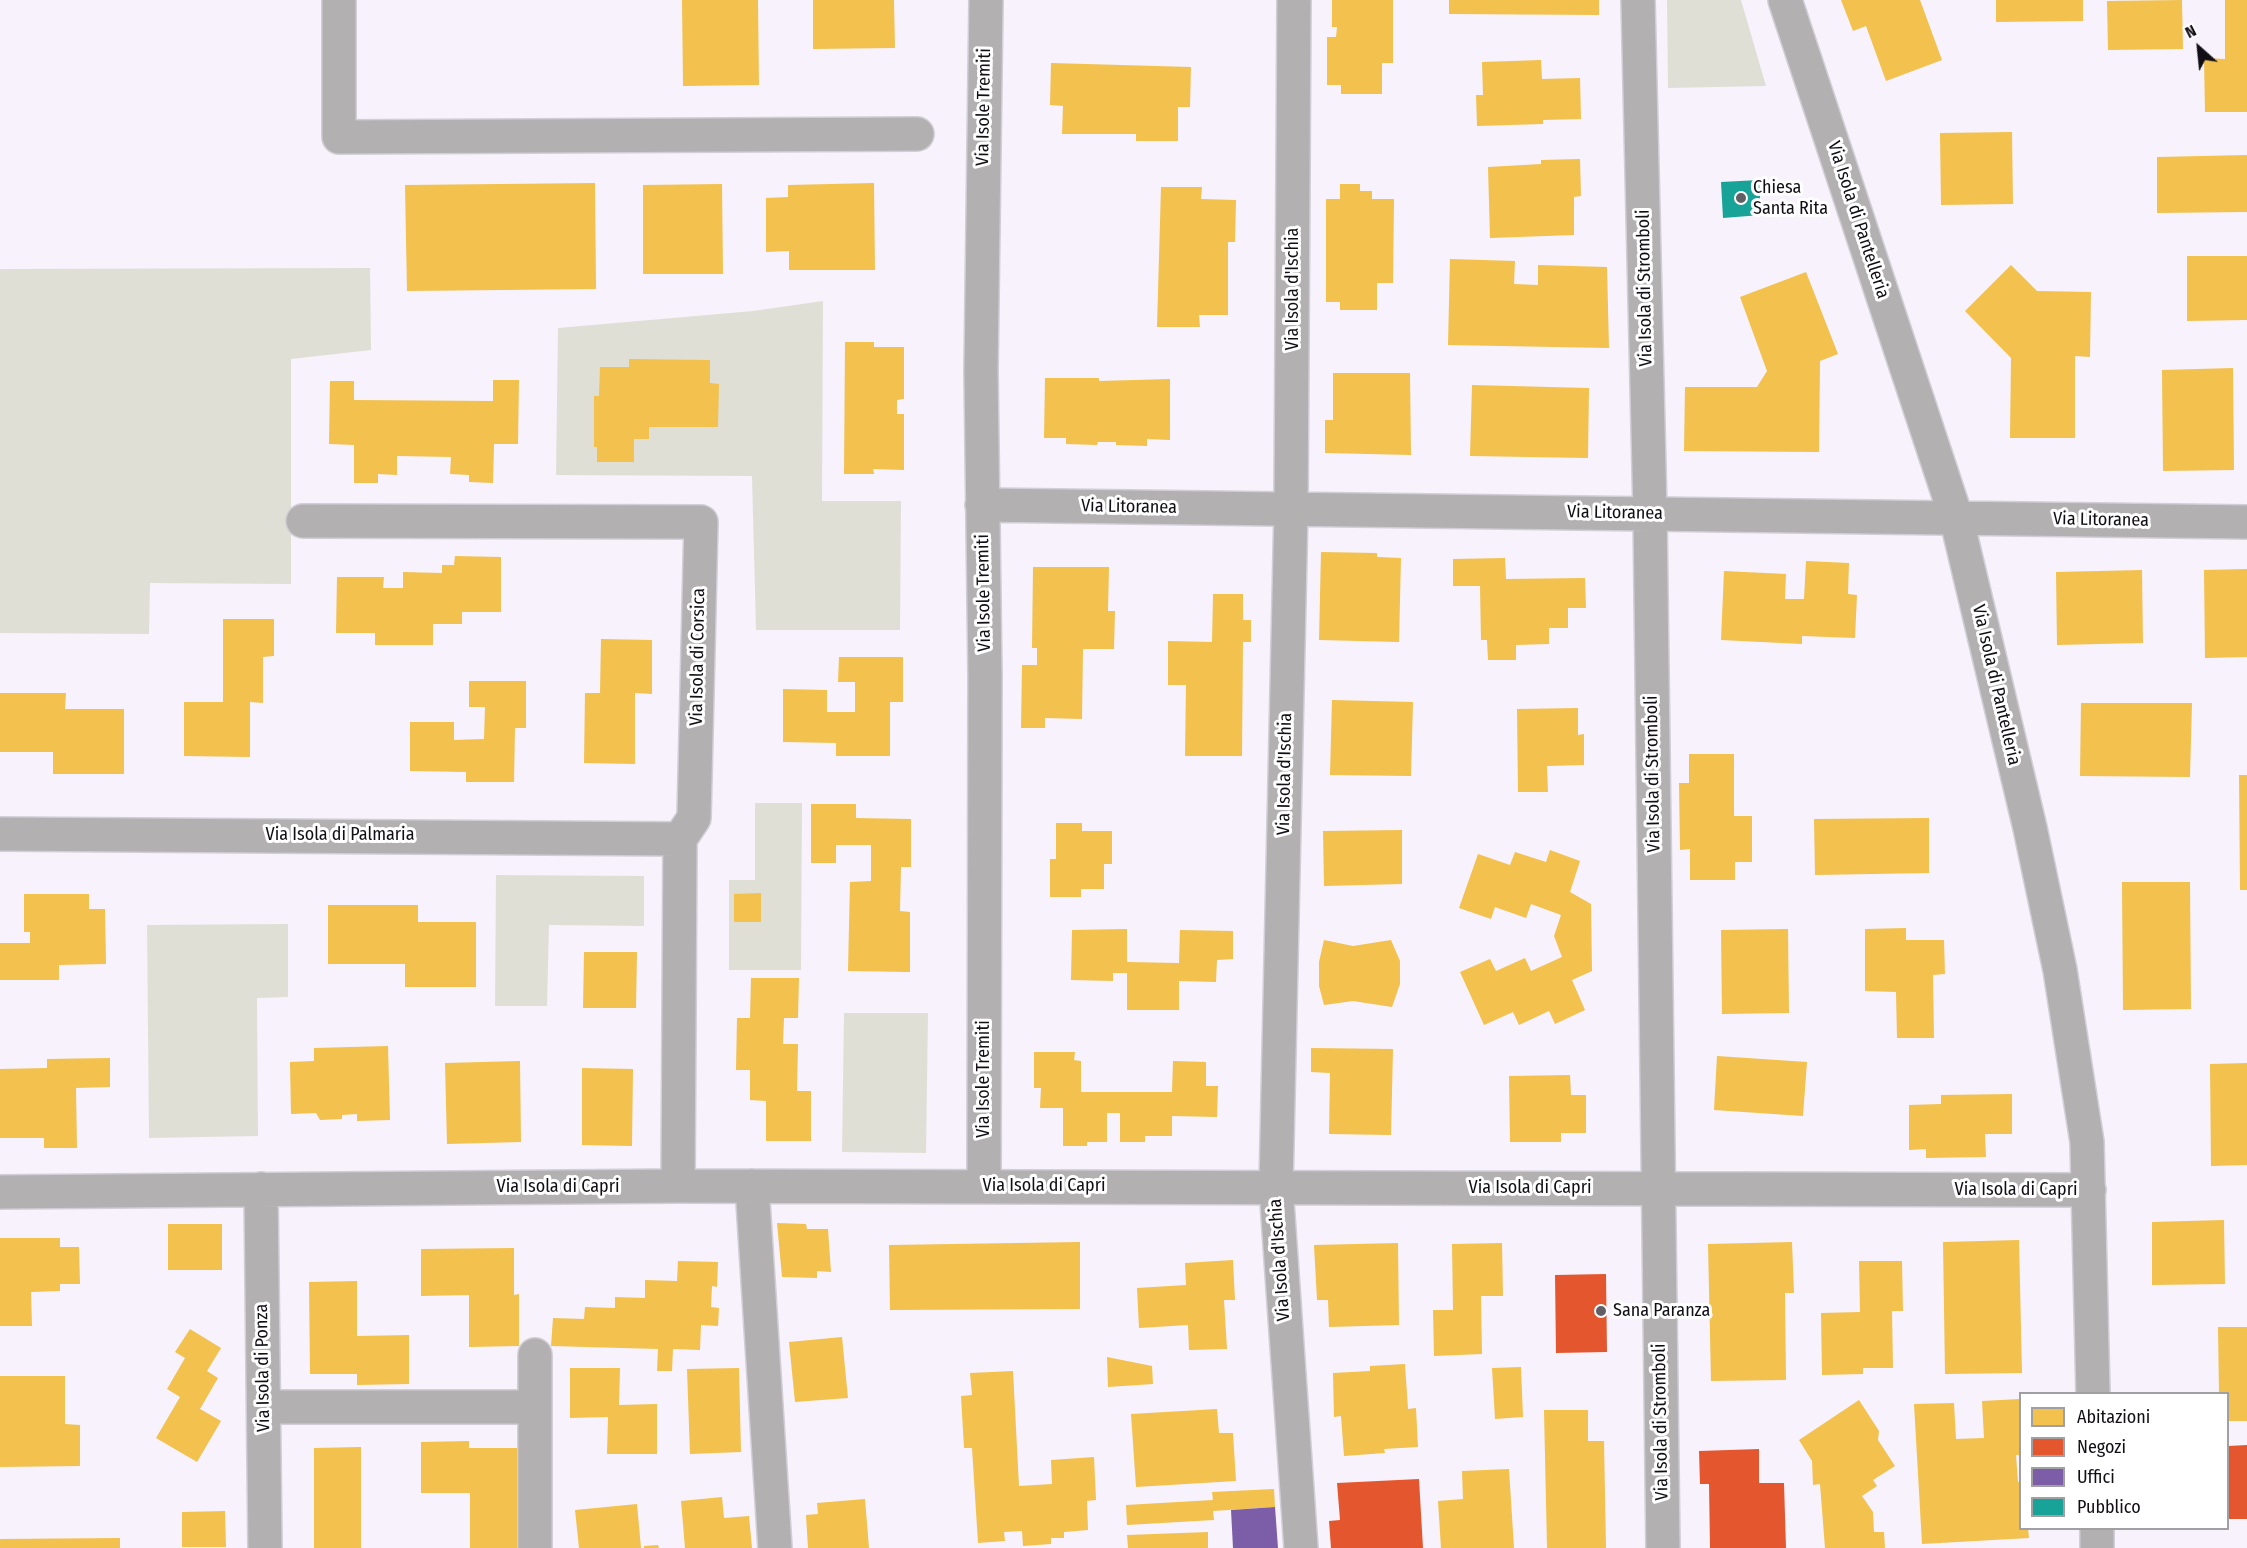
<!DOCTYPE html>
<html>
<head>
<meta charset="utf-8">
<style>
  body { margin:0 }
  #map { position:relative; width:2247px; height:1548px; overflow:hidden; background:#f7f2fc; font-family:"Fira Sans Condensed",sans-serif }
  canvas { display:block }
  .legend { position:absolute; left:2019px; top:1392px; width:210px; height:138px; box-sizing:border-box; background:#fff; border:2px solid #a09fa1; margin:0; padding:8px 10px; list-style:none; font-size:18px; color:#110e15 }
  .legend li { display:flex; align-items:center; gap:12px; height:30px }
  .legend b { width:30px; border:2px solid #a09fa1 }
  .north { position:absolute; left:2169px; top:18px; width:60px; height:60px; -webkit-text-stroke:4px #fff; paint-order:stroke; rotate:333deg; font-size:16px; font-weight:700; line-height:24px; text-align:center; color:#110e15 }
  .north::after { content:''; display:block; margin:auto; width:21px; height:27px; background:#110e15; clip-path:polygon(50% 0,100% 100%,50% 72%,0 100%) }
</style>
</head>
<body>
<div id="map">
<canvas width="2247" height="1548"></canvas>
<ul class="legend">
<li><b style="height:16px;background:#f2c14e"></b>Abitazioni</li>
<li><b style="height:16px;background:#e4572e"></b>Negozi</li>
<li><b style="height:16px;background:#7b5ea7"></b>Uffici</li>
<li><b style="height:16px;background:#17a398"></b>Pubblico</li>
</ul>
<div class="north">N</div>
</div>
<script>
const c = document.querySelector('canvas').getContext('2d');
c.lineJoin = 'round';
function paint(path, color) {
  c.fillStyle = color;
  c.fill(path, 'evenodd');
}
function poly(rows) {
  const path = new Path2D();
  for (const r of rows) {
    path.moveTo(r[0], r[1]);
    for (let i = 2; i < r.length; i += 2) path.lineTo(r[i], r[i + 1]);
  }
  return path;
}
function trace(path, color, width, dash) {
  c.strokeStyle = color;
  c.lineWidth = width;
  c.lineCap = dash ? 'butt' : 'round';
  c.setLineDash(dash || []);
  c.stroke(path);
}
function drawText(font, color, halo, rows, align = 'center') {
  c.font = font + ' "Fira Sans Condensed",sans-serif';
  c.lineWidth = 6;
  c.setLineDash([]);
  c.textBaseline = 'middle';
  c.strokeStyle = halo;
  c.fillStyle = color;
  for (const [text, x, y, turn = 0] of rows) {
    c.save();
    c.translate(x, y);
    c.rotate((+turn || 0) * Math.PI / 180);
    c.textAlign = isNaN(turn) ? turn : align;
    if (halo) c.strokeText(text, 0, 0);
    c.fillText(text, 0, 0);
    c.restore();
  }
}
paint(poly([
  [1667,0,1741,0,1766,86,1668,88],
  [370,268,371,350,291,359,291,584,150,583,149,634,0,633,0,269],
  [823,301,822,501,901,501,900,630,756,630,752,476,556,475,558,328,753,311],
  [755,803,802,803,801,970,729,970,729,880,755,880],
  [496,875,644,876,644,926,549,925,547,1006,495,1006],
  [288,924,288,997,257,998,258,1136,149,1138,147,925],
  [844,1013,928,1013,926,1153,842,1152]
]), '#e0dfd6');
paint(poly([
  [682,0,758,0,759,85,683,86],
  [813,0,894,0,895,48,813,49],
  [1332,0,1393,0,1393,63,1382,63,1382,94,1341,94,1341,85,1327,85,1327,37,1336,37,1337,27,1332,27],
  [1449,0,1599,0,1599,15,1449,14],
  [1841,0,1920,0,1942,60,1886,81,1866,26,1853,31],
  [1996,0,2083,0,2083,21,1996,22],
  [2182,0,2183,49,2108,50,2107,1],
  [2225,0,2247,0,2247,112,2205,112,2204,58,2225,59],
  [1541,60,1542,79,1580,78,1581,119,1543,120,1543,124,1477,126,1476,95,1483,95,1482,62],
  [1051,63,1191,67,1190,107,1178,107,1178,141,1136,141,1136,134,1062,134,1063,106,1050,105],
  [2012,132,2013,204,1941,205,1940,133],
  [2247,155,2247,212,2157,213,2157,157],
  [1580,159,1581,196,1574,197,1574,235,1490,238,1488,167,1541,164,1541,160],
  [595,183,596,289,407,291,405,185],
  [874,183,875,270,789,270,789,251,766,252,766,198,788,197,788,185],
  [722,184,723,274,643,274,643,185],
  [1340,184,1360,184,1360,191,1372,191,1372,199,1394,199,1393,283,1377,283,1377,310,1340,310,1340,302,1326,302,1326,199,1340,199],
  [1161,187,1202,187,1201,199,1236,200,1235,242,1228,242,1228,315,1199,315,1200,327,1157,327],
  [2187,256,2247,256,2247,320,2187,321],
  [1450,259,1515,261,1514,284,1538,285,1538,265,1607,267,1609,348,1448,345],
  [2011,265,2037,291,2091,292,2090,357,2075,356,2075,438,2010,438,2011,358,1965,311],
  [1806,272,1838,354,1820,361,1819,452,1684,451,1685,387,1757,387,1767,371,1740,297],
  [845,342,874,342,874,347,904,347,904,399,897,400,897,414,904,414,904,470,873,469,874,474,844,474],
  [629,359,710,360,710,383,719,384,718,427,649,427,649,439,634,439,634,462,597,462,597,447,594,447,594,396,599,396,600,367,629,367],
  [2233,368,2234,470,2163,471,2162,370],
  [1333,373,1410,373,1411,455,1325,453,1325,420,1333,420],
  [1045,378,1099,378,1099,381,1170,379,1170,440,1147,439,1147,446,1116,445,1116,442,1098,442,1097,445,1066,444,1066,438,1044,438],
  [493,380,519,380,518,444,494,444,493,483,469,482,469,475,450,474,451,457,397,456,397,475,378,474,378,483,354,483,354,445,329,444,330,381,354,381,354,400,493,401],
  [1472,385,1589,388,1588,458,1470,456],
  [1321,552,1377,553,1377,557,1401,558,1399,642,1319,640],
  [455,556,501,557,501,612,462,612,462,624,433,624,433,645,375,645,375,633,336,633,337,577,384,577,383,588,403,588,403,572,442,573,442,565,454,565],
  [1505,558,1506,579,1585,578,1586,608,1568,608,1568,628,1549,628,1549,644,1516,645,1516,660,1488,660,1487,640,1481,640,1480,586,1453,586,1453,559],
  [1806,561,1849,563,1848,594,1857,595,1855,638,1802,636,1802,644,1721,640,1724,571,1786,574,1785,599,1804,599],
  [1033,567,1109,567,1108,611,1115,611,1114,649,1083,649,1082,719,1045,718,1045,728,1021,728,1022,665,1037,665,1037,648,1032,648],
  [2247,569,2247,657,2205,658,2204,570],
  [2142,570,2143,643,2057,645,2056,572],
  [1213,594,1243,594,1243,620,1251,620,1251,642,1243,642,1242,756,1185,756,1186,685,1168,685,1168,641,1212,642],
  [223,619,274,619,274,656,263,657,263,703,250,702,250,757,184,756,184,702,223,702],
  [601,639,652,640,652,694,635,693,635,764,584,763,585,693,600,693],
  [839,657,903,657,903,702,890,702,890,756,836,756,836,743,783,742,783,689,827,690,827,712,855,712,855,682,838,682],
  [469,681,526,681,526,728,515,728,514,782,466,782,466,772,410,771,410,722,454,722,454,740,484,739,485,707,469,707],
  [0,693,66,693,65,709,124,709,124,774,53,774,53,752,0,752],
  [1332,700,1413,702,1411,776,1330,775],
  [2081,703,2192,703,2190,777,2080,776],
  [1578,708,1578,735,1584,734,1584,765,1547,766,1548,792,1518,792,1517,709],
  [1689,754,1734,754,1734,816,1752,816,1752,862,1735,862,1735,880,1690,880,1690,849,1680,850,1679,783,1689,783],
  [2239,775,2247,775,2247,890,2240,890],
  [811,804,856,804,856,818,911,819,911,867,901,867,900,911,910,912,910,972,848,971,850,882,871,881,871,845,836,845,836,863,811,863],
  [1929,818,1929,873,1815,875,1814,819],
  [1056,823,1082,823,1082,831,1112,831,1112,864,1104,864,1104,889,1081,889,1081,897,1050,897,1050,859,1056,859],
  [1402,830,1402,884,1324,886,1323,831],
  [1550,850,1580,861,1570,892,1591,904,1592,971,1572,980,1585,1010,1555,1024,1549,1011,1519,1025,1513,1012,1484,1025,1460,972,1490,959,1496,971,1525,958,1531,971,1562,957,1554,936,1561,915,1531,904,1526,918,1495,907,1491,919,1459,908,1478,854,1510,865,1515,852,1546,862],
  [2122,882,2190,882,2191,1009,2123,1010],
  [761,893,761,922,734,922,734,894],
  [24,894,89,894,89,909,105,909,106,964,59,965,59,980,0,980,0,943,30,943,30,932,24,932],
  [328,905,418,905,418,922,476,922,476,987,405,987,405,964,328,964],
  [1906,928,1906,940,1944,940,1945,974,1933,975,1934,1038,1897,1038,1896,992,1865,991,1865,929],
  [1127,929,1127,962,1179,963,1180,930,1233,931,1233,959,1217,960,1216,982,1179,981,1179,1010,1127,1010,1127,973,1113,973,1113,981,1071,980,1072,930],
  [1788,929,1789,1013,1722,1014,1721,930],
  [1324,940,1353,946,1391,940,1400,961,1400,984,1392,1007,1353,1001,1324,1005,1319,986,1319,962],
  [584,952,637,952,636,1008,583,1008],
  [751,978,799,978,798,1018,784,1018,783,1044,798,1044,797,1091,811,1091,811,1141,766,1141,766,1101,750,1100,750,1070,736,1070,737,1018,750,1018],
  [388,1046,390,1120,357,1121,357,1114,342,1115,342,1119,320,1120,316,1113,291,1114,290,1062,314,1061,314,1048],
  [1311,1048,1393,1049,1391,1135,1329,1134,1330,1073,1311,1072],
  [1034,1052,1075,1052,1074,1060,1081,1061,1081,1092,1172,1092,1173,1061,1206,1062,1206,1086,1218,1086,1217,1117,1172,1116,1172,1136,1145,1136,1145,1142,1120,1142,1120,1113,1107,1113,1107,1142,1087,1142,1087,1146,1063,1146,1063,1108,1040,1108,1041,1088,1034,1088],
  [1717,1056,1807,1062,1803,1116,1714,1110],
  [110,1058,110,1087,76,1088,77,1148,44,1148,44,1138,0,1138,0,1069,47,1068,47,1059],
  [520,1061,521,1142,447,1144,445,1063],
  [2247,1063,2247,1165,2211,1166,2210,1064],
  [582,1068,633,1069,632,1146,582,1145],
  [1570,1075,1571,1095,1586,1095,1586,1133,1561,1133,1561,1142,1510,1142,1509,1076],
  [2012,1094,2012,1134,1985,1134,1986,1157,1926,1158,1926,1149,1909,1150,1909,1105,1941,1104,1941,1095],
  [2224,1220,2225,1284,2152,1285,2152,1222],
  [777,1223,806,1224,807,1229,828,1229,831,1272,817,1271,817,1278,782,1277],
  [168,1224,222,1224,222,1270,168,1270],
  [0,1238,60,1238,60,1247,79,1247,80,1284,60,1284,60,1291,31,1292,32,1326,0,1326],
  [2019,1240,2022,1373,1945,1374,1943,1242],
  [1080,1242,1080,1309,890,1310,889,1245],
  [1792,1242,1794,1293,1785,1293,1786,1380,1711,1381,1708,1244],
  [1398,1243,1399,1325,1329,1327,1328,1300,1317,1300,1314,1245],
  [1502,1243,1503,1296,1481,1296,1482,1354,1434,1356,1433,1310,1453,1310,1452,1244],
  [514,1248,514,1295,519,1294,519,1346,469,1347,469,1295,421,1296,421,1249],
  [1233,1260,1235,1300,1224,1300,1227,1349,1189,1350,1188,1325,1139,1328,1137,1288,1186,1285,1185,1263],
  [678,1261,718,1262,717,1287,712,1286,711,1307,719,1308,718,1326,701,1325,700,1350,673,1349,672,1371,657,1371,658,1349,551,1346,553,1318,584,1319,585,1307,615,1308,615,1297,645,1298,645,1280,677,1281],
  [1859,1261,1902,1261,1903,1311,1892,1311,1893,1368,1863,1368,1863,1374,1822,1375,1821,1313,1860,1312],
  [357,1281,357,1336,409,1335,409,1384,357,1385,357,1374,310,1374,309,1282],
  [2218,1327,2247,1327,2247,1421,2228,1421,2228,1394,2219,1394],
  [190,1329,221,1348,207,1371,218,1378,200,1409,221,1421,197,1462,156,1438,180,1397,167,1389,185,1358,175,1352],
  [842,1337,848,1398,795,1402,789,1342],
  [1107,1357,1152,1366,1153,1384,1108,1387],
  [1405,1364,1408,1409,1416,1408,1418,1447,1384,1449,1385,1453,1344,1456,1341,1416,1334,1417,1333,1373,1370,1371,1370,1366],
  [1521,1367,1523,1417,1495,1419,1492,1368],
  [570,1368,620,1368,619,1405,657,1404,657,1454,607,1454,608,1417,570,1418],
  [739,1368,741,1452,690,1454,687,1369],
  [1013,1371,1019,1486,1052,1484,1051,1460,1094,1457,1096,1500,1087,1501,1088,1530,1064,1532,1064,1538,1051,1538,1051,1544,1023,1546,1022,1531,1004,1532,1005,1541,978,1543,972,1448,964,1448,961,1396,972,1395,970,1373],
  [0,1376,65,1376,65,1424,80,1425,80,1466,0,1467],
  [2020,1399,2020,1455,2016,1455,2017,1468,2018,1482,2020,1482,2020,1528,2028,1528,2029,1538,1922,1544,1914,1404,1954,1403,1956,1439,1984,1438,1982,1401],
  [1859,1400,1879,1431,1878,1440,1895,1466,1873,1480,1877,1486,1862,1496,1873,1512,1874,1532,1884,1532,1885,1548,1825,1548,1820,1484,1813,1485,1812,1461,1799,1440],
  [1217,1409,1219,1433,1233,1433,1236,1481,1136,1487,1131,1414],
  [1544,1410,1588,1410,1588,1441,1604,1441,1606,1548,1547,1548],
  [469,1441,469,1448,519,1448,519,1548,470,1548,470,1493,421,1493,421,1442],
  [361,1447,361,1548,314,1548,314,1448],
  [1509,1469,1514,1548,1441,1548,1438,1501,1463,1499,1462,1471],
  [1274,1489,1275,1507,1213,1511,1214,1520,1127,1525,1126,1505,1213,1500,1212,1492],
  [722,1497,724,1518,749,1516,752,1548,685,1548,681,1501],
  [865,1499,869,1548,808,1548,806,1515,818,1514,817,1503],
  [637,1504,641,1548,579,1548,575,1510],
  [225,1511,226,1547,182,1547,182,1512],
  [1208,1532,1208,1548,1128,1548,1127,1535],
  [120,1538,120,1548,0,1548,0,1539],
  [658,1545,659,1548,644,1548,644,1546]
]), '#f2c14e');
paint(poly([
  [1606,1274,1607,1352,1556,1353,1555,1275],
  [2247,1445,2247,1519,2228,1519,2228,1446],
  [1759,1449,1759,1483,1784,1483,1786,1548,1710,1548,1709,1484,1700,1484,1699,1451],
  [1419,1479,1423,1548,1331,1548,1329,1521,1340,1520,1337,1483]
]), '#e4572e');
paint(poly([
  [1275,1507,1278,1548,1233,1548,1231,1510]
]), '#7b5ea7');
paint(poly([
  [1759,180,1761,215,1723,218,1721,182]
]), '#17a398');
const minor = poly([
  [339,0,339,137,917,134],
  [1294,0,1291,509,1276,1187,1301,1548],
  [1638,0,1650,512,1663,1548],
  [1785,0,1956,517,2030,828,2060,970,2087,1142,2093,1394],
  [982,505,2247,522],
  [303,521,701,522,694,818,680,839,678,1186],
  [0,834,680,839],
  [752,1186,775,1548],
  [984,1186,985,676,981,371,986,0],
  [261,1189,265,1548],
  [0,1192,678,1186,2089,1190],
  [535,1355,535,1407],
  [264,1407,535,1407,535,1548],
  [2097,1528,2097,1548]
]);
trace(minor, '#d2ced6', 36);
trace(minor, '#b2b0b0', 33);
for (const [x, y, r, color] of [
  [1741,198,6,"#625e66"],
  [1601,1311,6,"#625e66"]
]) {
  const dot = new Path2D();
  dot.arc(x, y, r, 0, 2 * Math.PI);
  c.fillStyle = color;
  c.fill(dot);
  trace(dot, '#fff', 2);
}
drawText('18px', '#110e15', '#fff', [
  ["Via Isole Tremiti",984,107,-89],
  ["Via Isola di Pantelleria",1858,220,72],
  ["Via Isola di Stromboli",1645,288,-91],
  ["Via Isola d'Ischia",1293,289,-90],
  ["Via Litoranea",1129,507,1],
  ["Via Litoranea",1615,513,1],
  ["Via Litoranea",2101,520,1],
  ["Via Isole Tremiti",984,593,-91],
  ["Via Isola di Corsica",698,657,-89],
  ["Via Isola di Pantelleria",1996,685,77],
  ["Via Isola d'Ischia",1285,774,-89],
  ["Via Isola di Stromboli",1653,774,-91],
  ["Via Isola di Palmaria",340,835],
  ["Via Isole Tremiti",984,1079,-90],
  ["Via Isola di Capri",1044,1186],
  ["Via Isola di Capri",558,1187],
  ["Via Isola di Capri",1530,1188],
  ["Via Isola di Capri",2016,1190],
  ["Via Isola d'Ischia",1280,1260,-94],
  ["Via Isola di Ponza",263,1368,-91],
  ["Via Isola di Stromboli",1661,1422,-91]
]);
drawText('18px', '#110e15', '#fff', [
  ["Chiesa",1753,188],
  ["Santa Rita",1753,209],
  ["Sana Paranza",1613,1311]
], 'left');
</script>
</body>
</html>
